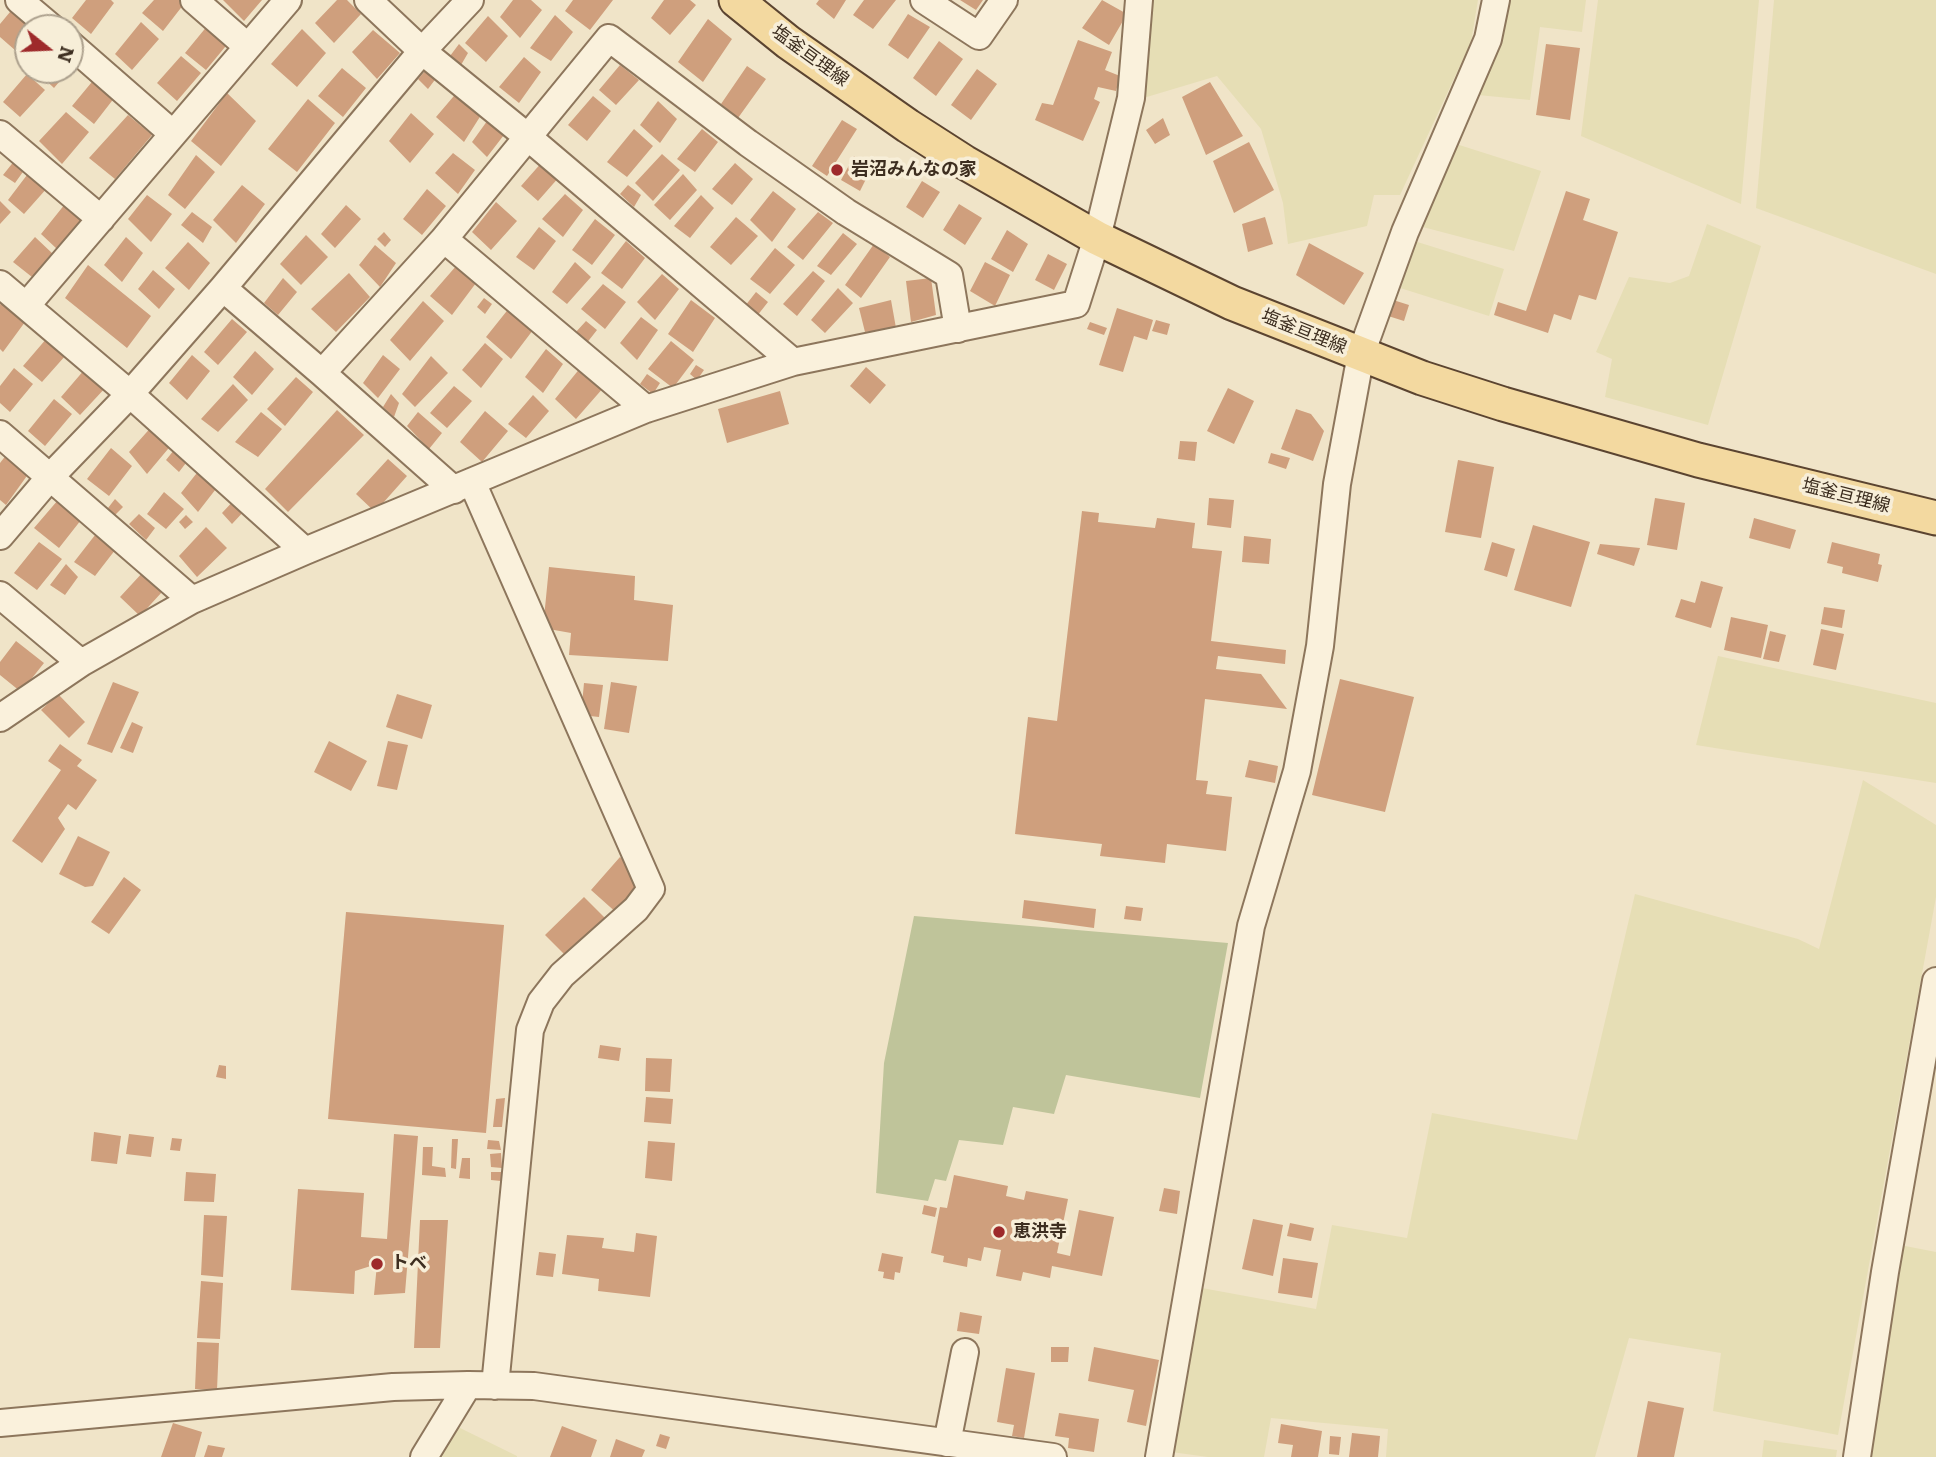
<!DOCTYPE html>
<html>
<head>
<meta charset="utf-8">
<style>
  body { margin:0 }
  #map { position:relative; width:1936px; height:1457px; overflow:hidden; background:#f0e4c8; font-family:Literata,serif }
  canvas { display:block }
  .north { position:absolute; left:14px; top:14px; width:70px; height:70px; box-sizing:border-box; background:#f7eed8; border:2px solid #ada18e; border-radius:50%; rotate:108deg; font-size:19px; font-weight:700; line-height:28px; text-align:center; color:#3d2e20 }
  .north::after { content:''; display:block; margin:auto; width:24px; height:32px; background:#9e2a2b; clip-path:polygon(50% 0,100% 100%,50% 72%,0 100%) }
</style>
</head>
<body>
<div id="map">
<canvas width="1936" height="1457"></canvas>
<div class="north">N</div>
</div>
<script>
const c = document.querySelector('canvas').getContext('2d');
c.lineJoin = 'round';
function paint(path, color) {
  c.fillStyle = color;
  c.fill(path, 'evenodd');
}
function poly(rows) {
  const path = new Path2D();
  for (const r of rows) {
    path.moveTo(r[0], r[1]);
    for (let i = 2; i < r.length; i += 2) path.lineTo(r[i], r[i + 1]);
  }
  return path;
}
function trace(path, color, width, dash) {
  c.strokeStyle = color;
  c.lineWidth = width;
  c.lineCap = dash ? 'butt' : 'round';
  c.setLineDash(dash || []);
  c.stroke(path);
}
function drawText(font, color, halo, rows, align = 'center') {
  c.font = font + ' Literata,"Noto Sans JP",serif';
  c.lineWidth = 7;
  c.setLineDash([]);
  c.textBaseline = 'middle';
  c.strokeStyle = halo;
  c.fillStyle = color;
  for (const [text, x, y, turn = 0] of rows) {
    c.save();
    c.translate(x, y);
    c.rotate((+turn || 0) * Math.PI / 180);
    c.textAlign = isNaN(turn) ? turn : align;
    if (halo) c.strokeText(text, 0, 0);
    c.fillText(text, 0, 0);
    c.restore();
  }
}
paint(poly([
  [1151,0,1478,0,1471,42,1400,195,1374,195,1367,226,1288,244,1283,203,1261,129,1217,76,1140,99],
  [1504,0,1586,0,1582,32,1540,27,1530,100,1478,95,1496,43],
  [1598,0,1759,0,1741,204,1581,136],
  [1774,0,1936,0,1936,274,1756,208],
  [1453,143,1541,171,1514,251,1419,226],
  [1707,224,1761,246,1708,425,1605,397,1612,359,1596,352,1629,277,1670,283,1689,276],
  [1411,240,1504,269,1489,316,1397,287],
  [1718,656,1936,703,1936,783,1696,745],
  [1863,780,1936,825,1936,897,1838,1435,1713,1411,1721,1353,1629,1338,1595,1457,1386,1457,1388,1429,1271,1418,1264,1457,1208,1457,1171,1452,1202,1288,1316,1309,1332,1225,1407,1238,1432,1113,1577,1140,1635,894,1798,939,1819,949],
  [1900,1245,1936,1252,1936,1457,1867,1457],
  [456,1426,517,1456,517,1457,439,1457],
  [1764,1440,1837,1450,1836,1457,1762,1457]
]), '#e6deb5');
paint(poly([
  [914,916,1228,943,1200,1098,1066,1075,1054,1114,1013,1107,1003,1145,959,1140,946,1181,935,1179,928,1201,876,1193,884,1063]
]), '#bfc49a');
paint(poly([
  [86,0,111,0,114,3,91,34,72,18],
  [154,0,187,0,163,31,142,13],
  [223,0,262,0,244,21],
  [337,0,347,0,361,14,334,43,315,23],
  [513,0,531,0,542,10,520,38,500,17],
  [573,0,613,0,590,30,565,11],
  [664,0,690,0,696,5,670,35,651,18],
  [819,0,846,0,834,19,816,4],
  [864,0,896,0,873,29,853,15],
  [960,0,983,0,976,10],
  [1102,0,1127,14,1109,45,1082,28],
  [15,6,35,22,31,28,28,28,28,32,16,51,0,37,0,24],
  [908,14,930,27,908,59,888,45],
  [555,15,573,32,551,61,530,48],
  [488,16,508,36,486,62,465,43],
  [708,19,732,39,703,82,678,62],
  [141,22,159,39,132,70,115,54],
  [208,25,230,41,206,70,185,53],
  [302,29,326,53,297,87,271,64],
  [373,30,400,53,377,79,352,52],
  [1078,40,1112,52,1105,70,1120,76,1116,91,1098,87,1094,99,1100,102,1083,141,1035,120,1042,103,1053,105],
  [939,41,963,59,936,96,913,78],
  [459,44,468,53,461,65,450,56],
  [1546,44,1580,48,1570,120,1536,115],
  [181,56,201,73,177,101,157,83],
  [524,57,541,72,519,103,499,87],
  [620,65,639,80,616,105,599,90],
  [747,66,766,79,738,118,721,104],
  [342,68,366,88,343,117,318,96],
  [427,69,437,77,428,89,418,79],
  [977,69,997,84,971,120,951,105],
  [38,70,69,70,54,88,37,72],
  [27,74,45,90,20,117,3,102],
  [96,77,115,97,94,124,72,106],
  [1210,82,1243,136,1206,155,1182,97],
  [459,90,483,112,464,142,436,117],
  [227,93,256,121,221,166,191,141],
  [593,96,611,111,587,141,568,125],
  [308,99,335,123,297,172,268,149],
  [658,101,677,119,660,143,640,125],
  [66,112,89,132,62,164,39,141],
  [411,113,434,134,410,163,389,141],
  [128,115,152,135,115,179,89,158],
  [490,117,507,131,487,157,472,142],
  [1163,118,1170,135,1155,144,1146,130],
  [842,120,857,129,827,176,812,166],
  [634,129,653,146,627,177,607,162],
  [702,129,718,142,695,172,677,159],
  [1249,142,1274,190,1234,213,1213,161],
  [453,153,475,170,458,194,435,173],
  [662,154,680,170,653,201,635,183],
  [196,155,215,172,185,209,168,195],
  [854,156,871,169,860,191,841,180],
  [15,160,25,169,15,183,3,175],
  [543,161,560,176,538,201,521,186],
  [735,163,753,179,732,205,712,189],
  [30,171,48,187,24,214,8,200],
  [683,174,697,190,670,220,654,205],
  [922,181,940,192,923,218,906,207],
  [242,185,265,204,236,243,213,220],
  [628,185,641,195,634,207,620,194],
  [427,189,446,206,422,235,403,219],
  [773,191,796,209,772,242,750,220],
  [1566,191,1590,199,1583,220,1618,232,1596,300,1579,295,1571,320,1554,314,1548,333,1494,315,1498,302,1526,311],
  [565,194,583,210,563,237,542,219],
  [147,195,172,214,151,242,128,219],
  [701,195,714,208,690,238,674,226],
  [0,201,11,212,0,224],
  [496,202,517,221,491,250,472,232],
  [65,204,83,219,57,249,41,234],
  [959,204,982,218,965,245,943,230],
  [346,205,361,219,335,248,321,234],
  [192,212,212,227,203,243,181,225],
  [818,212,833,223,803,260,787,247],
  [736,217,758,236,731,265,710,247],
  [1265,217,1273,244,1248,252,1242,224],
  [595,219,615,235,592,265,572,250],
  [539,227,556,241,534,270,516,257],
  [1007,230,1028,244,1013,272,991,259],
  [384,232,391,240,385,247,377,239],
  [843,233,857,244,831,275,817,266],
  [306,235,328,257,301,285,280,264],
  [35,237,53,254,32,277,13,262],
  [126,237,143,253,122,282,104,265],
  [626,241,645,258,622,289,601,273],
  [188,242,210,263,189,290,165,268],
  [1309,243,1364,273,1344,305,1296,275],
  [874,244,890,257,861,298,845,285],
  [375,245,396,263,380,287,359,265],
  [775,248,795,265,770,294,750,279],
  [1048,254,1067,264,1054,290,1035,280],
  [575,262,591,277,567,304,552,292],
  [985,262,1010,275,995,306,970,291],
  [88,265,151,316,127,348,65,298],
  [457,265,476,283,452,315,430,296],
  [153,270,175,289,159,309,138,289],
  [813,271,825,281,797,316,783,304],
  [349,273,370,297,336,332,311,309],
  [662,274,679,289,655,320,637,302],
  [283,278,297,292,278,315,264,303],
  [931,278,936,315,911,322,906,281],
  [603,284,626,302,605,329,581,309],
  [838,288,853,303,825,333,811,320],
  [756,292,768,302,757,316,745,306],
  [484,298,492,304,485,314,477,307],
  [1390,299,1409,305,1404,321,1385,315],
  [691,300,715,318,693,352,668,334],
  [891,300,896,328,865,332,859,308],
  [423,301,444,321,410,361,390,340],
  [1,303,25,322,3,352,0,349,0,305],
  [510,307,533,330,511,359,486,337],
  [1117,308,1153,320,1147,340,1134,336,1123,372,1099,365],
  [641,317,658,330,637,360,620,343],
  [232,319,247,332,218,365,204,352],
  [1156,320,1170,324,1167,335,1152,331],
  [586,321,597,330,586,344,575,333],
  [1090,322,1107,328,1104,335,1087,329],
  [47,338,66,355,42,382,23,366],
  [671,341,694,360,673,388,648,369],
  [485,343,503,359,481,388,462,370],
  [546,349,563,364,543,393,525,377],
  [255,351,274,369,252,395,233,377],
  [192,355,210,371,187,400,169,383],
  [383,355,400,369,378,398,363,383],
  [431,356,448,373,415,407,402,394],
  [696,365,704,370,697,380,690,374],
  [581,367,604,387,576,419,555,399],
  [866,367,886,385,870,404,850,386],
  [14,368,33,384,10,412,0,403,0,386],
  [85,369,107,386,80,415,61,397],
  [647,374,660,383,653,394,640,384],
  [296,377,313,392,285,426,267,409],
  [233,384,248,400,218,432,201,419],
  [454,386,472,401,447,428,430,413],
  [1228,388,1254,401,1234,444,1207,431],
  [780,391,789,424,727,443,718,409],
  [391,394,399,403,394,417,383,407],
  [533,395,549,411,526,438,508,424],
  [54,399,72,414,45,446,28,431],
  [1296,409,1311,414,1324,431,1313,461,1281,449],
  [337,410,364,435,288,512,265,489],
  [485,411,508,431,482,462,460,442],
  [261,412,282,429,258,457,235,442],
  [418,412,442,433,429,449,407,426],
  [154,424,173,443,147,474,129,452],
  [1180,441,1197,442,1195,461,1178,459],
  [178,445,189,459,179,472,166,460],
  [111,448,132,466,109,496,87,479],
  [1271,453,1290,458,1286,469,1268,463],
  [7,454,29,473,6,505,0,500,0,463],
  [388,459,407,476,375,512,356,494],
  [1458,460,1494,467,1481,538,1445,532],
  [200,469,219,485,198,512,181,493],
  [164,492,184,509,166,529,147,514],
  [236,498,246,509,232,524,222,513],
  [1209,498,1234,500,1231,528,1207,525],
  [1655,498,1685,503,1677,550,1647,545],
  [115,499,123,507,114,516,108,508],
  [58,500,81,520,59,548,34,528],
  [1082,511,1099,513,1098,522,1155,528,1157,518,1195,523,1192,548,1222,551,1211,641,1286,650,1285,664,1218,656,1216,669,1261,674,1287,709,1205,699,1196,780,1208,781,1206,794,1232,797,1226,851,1167,844,1165,863,1100,856,1102,844,1015,834,1028,717,1057,721],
  [139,514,155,528,146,540,129,524],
  [186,515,193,522,185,529,179,522],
  [1754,518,1796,530,1790,549,1749,538],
  [1533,525,1590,542,1571,607,1514,590],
  [206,527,227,548,197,577,179,556],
  [99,530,119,545,95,576,74,562],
  [1244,536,1271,539,1269,564,1242,562],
  [39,542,62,559,37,590,14,573],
  [1492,542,1515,549,1507,577,1484,570],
  [1832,542,1880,554,1878,564,1882,565,1878,582,1842,573,1843,567,1827,563],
  [1600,544,1640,548,1634,566,1597,554],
  [66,564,78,577,65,595,50,585],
  [549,567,635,576,634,600,673,605,668,661,569,655,571,633,543,628],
  [144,571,162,592,140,616,120,597],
  [1701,581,1723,587,1711,628,1675,617,1681,599,1695,603],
  [1824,607,1845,610,1842,628,1821,624],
  [1731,617,1768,625,1761,658,1724,650],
  [1821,629,1844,634,1836,670,1813,665],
  [1770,631,1786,635,1779,662,1763,659],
  [16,641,44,663,21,692,0,675,0,662],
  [1340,679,1414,697,1385,812,1312,795],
  [113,682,139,692,112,753,87,744],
  [611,682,637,686,629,733,604,729],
  [584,683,603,685,599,717,581,715],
  [58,694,85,722,69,738,41,710],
  [397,694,432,705,422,739,386,727],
  [132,722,143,727,133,753,120,748],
  [329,741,367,761,351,791,314,772],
  [388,741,408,745,397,790,377,786],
  [60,744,82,760,77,766,97,780,76,810,68,804,58,818,65,829,42,863,12,841,61,770,48,761],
  [1249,760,1278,766,1275,783,1245,777],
  [78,836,110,852,93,886,85,887,59,874],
  [620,857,640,875,643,889,619,915,591,890],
  [124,877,141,890,109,934,91,922],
  [584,897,606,919,567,957,545,935],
  [1024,900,1096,909,1094,928,1022,918],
  [1126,906,1143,908,1141,921,1124,919],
  [346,912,504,925,486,1133,328,1119],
  [600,1045,621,1048,619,1061,598,1058],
  [646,1058,672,1059,670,1092,645,1091],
  [219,1065,226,1066,226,1079,216,1077],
  [646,1097,673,1099,671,1124,644,1122],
  [505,1098,502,1127,493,1127,496,1099],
  [94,1132,121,1136,117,1164,91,1161],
  [129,1134,154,1137,151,1157,126,1154],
  [394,1134,418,1136,405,1293,374,1295,377,1264,355,1271,354,1294,291,1290,298,1189,364,1193,361,1237,387,1239],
  [172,1138,182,1139,180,1151,170,1150],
  [452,1139,458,1139,456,1169,451,1168],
  [488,1140,499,1141,501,1150,487,1149],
  [648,1141,675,1143,672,1181,645,1178],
  [423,1147,433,1147,432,1166,445,1168,446,1177,422,1175],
  [501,1153,502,1168,491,1167,490,1154],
  [462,1158,470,1158,470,1179,459,1178],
  [186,1172,216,1174,214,1202,184,1201],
  [491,1172,501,1172,501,1181,491,1180],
  [954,1175,1008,1186,1006,1196,1024,1200,1026,1191,1068,1199,1057,1253,1070,1256,1079,1210,1114,1217,1102,1276,1052,1266,1050,1278,1023,1272,1021,1281,996,1276,1001,1250,984,1247,981,1261,968,1258,967,1267,943,1262,944,1256,931,1253,940,1207,947,1208],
  [1164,1188,1180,1191,1177,1214,1159,1211],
  [924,1205,937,1208,935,1217,922,1214],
  [204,1215,227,1216,223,1277,201,1275],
  [1253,1219,1283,1225,1273,1276,1242,1269],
  [420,1220,448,1220,440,1348,414,1348],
  [1290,1223,1314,1228,1311,1241,1287,1236],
  [636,1233,657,1236,650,1297,598,1291,599,1279,562,1274,567,1235,604,1238,602,1248,634,1252],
  [539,1252,556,1254,553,1277,536,1275],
  [882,1253,903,1257,900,1273,895,1272,894,1280,883,1278,884,1272,878,1271],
  [1283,1258,1318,1263,1312,1298,1278,1293],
  [201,1281,223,1283,220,1339,197,1338],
  [960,1312,982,1316,979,1334,957,1331],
  [197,1342,219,1343,217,1390,195,1389],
  [1051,1347,1069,1347,1068,1362,1051,1362],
  [1094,1347,1159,1360,1146,1426,1127,1422,1134,1390,1088,1381],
  [1006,1368,1035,1373,1024,1438,1012,1436,1014,1425,997,1422],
  [1648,1401,1684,1408,1674,1457,1637,1457],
  [1059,1413,1099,1419,1094,1452,1068,1448,1069,1438,1055,1436],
  [173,1423,202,1432,195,1457,161,1457],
  [1281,1424,1322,1431,1318,1457,1291,1457,1293,1445,1278,1443],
  [562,1426,597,1440,591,1457,550,1457],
  [1352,1433,1380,1436,1378,1457,1349,1457],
  [660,1434,670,1437,666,1449,656,1446],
  [1330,1436,1341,1437,1339,1455,1329,1454],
  [616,1439,645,1450,642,1457,610,1457],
  [208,1445,225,1448,222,1457,204,1457]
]), '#cf9f7d');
const minor = poly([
  [19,0,52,28],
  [194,0,247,46],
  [368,0,422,51,529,138,793,362],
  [924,0,979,36,1004,0],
  [70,44,172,133],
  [0,134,101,219],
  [444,239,646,409],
  [0,284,130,394,305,551],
  [223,288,322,373,454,490],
  [26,306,288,0],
  [322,373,444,239,609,38,748,143,846,212,949,275,958,329],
  [0,434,192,600],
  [472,482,651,889,636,909,562,975,541,1002,530,1030,495,1386],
  [0,536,51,476,130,394,223,288,422,51,470,0],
  [0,595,81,663],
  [0,718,81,663,192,600,305,551,646,409,793,362,1076,304,1097,238,1131,98,1139,0],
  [0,1423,393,1387,468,1385,534,1386,1053,1457],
  [947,1443,965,1352],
  [424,1457,468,1385],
  [1159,1457,1251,926,1297,771,1320,646,1337,484,1361,354,1405,232,1488,39,1496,0],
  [1857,1457,1885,1272,1936,981]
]);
const major = poly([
  [736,0,788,42,908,126,964,162,1097,238,1232,303,1422,378,1503,404,1698,460,1936,518]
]);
trace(minor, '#8d765c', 30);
trace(major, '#5b4430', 37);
trace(minor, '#faf1dc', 26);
trace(major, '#f3d9a0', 33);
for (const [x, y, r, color] of [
  [837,170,7,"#9e2a2b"],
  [999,1232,7,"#9e2a2b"],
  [377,1264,7,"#9e2a2b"]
]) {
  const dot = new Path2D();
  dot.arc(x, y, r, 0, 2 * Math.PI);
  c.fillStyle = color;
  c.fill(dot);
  trace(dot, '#f7eed8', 2.5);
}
drawText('18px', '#3d2e20', '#f7eed8', [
  ["塩釜亘理線",810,56,36],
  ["塩釜亘理線",1304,332,22],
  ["塩釜亘理線",1846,496,14]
]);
drawText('bold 18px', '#3d2e20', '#f7eed8', [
  ["岩沼みんなの家",851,170],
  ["恵洪寺",1013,1232],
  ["トベ",391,1264]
], 'left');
</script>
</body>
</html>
